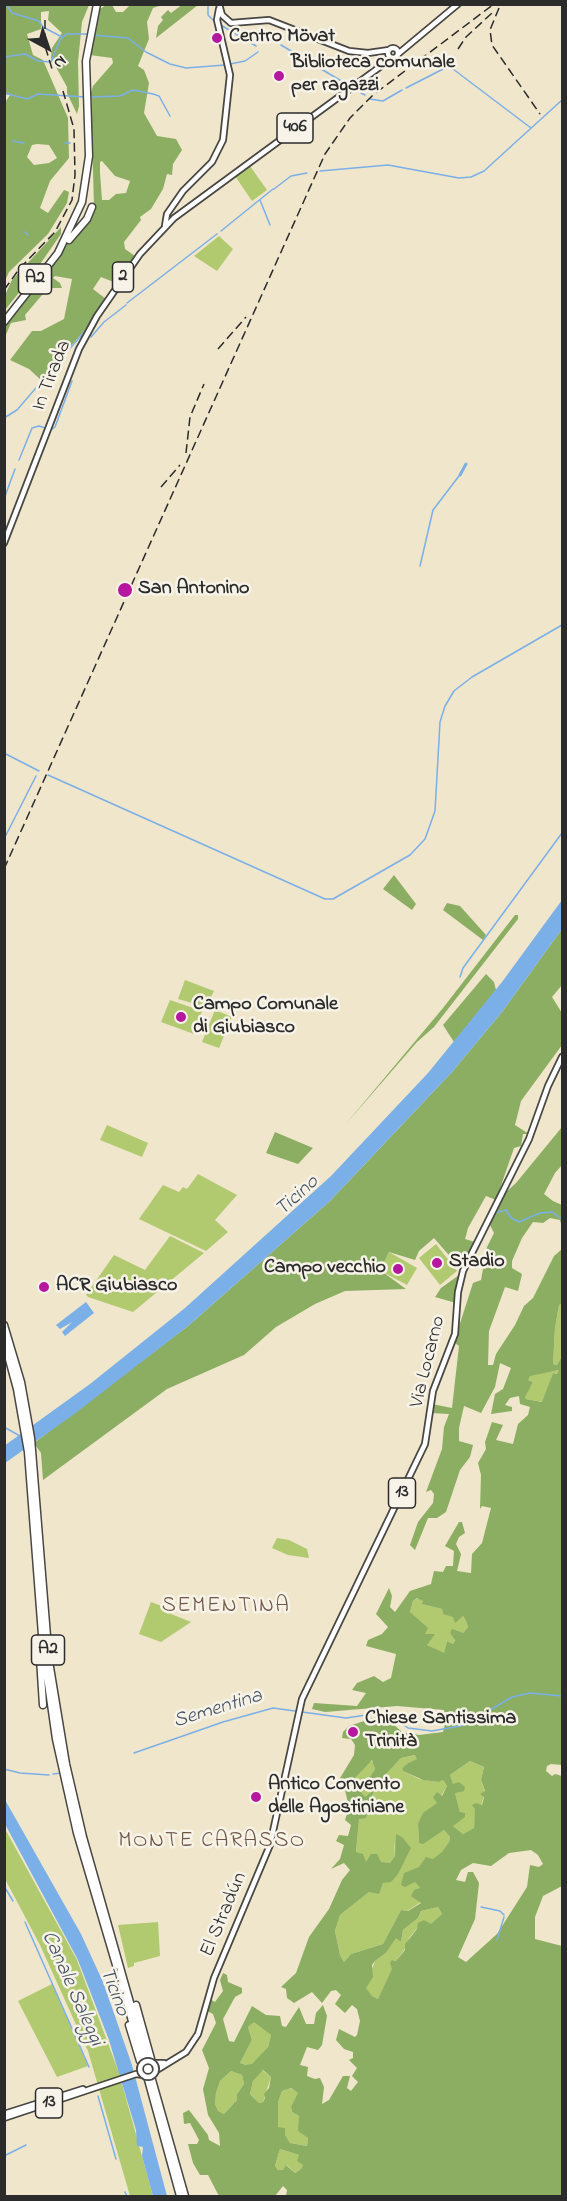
<!DOCTYPE html>
<html>
<head>
<meta charset="utf-8">
<style>
  body { margin:0 }
  #map { position:relative; width:567px; height:2201px; overflow:hidden; background:#efe6cb; font-family:"Indie Flower",sans-serif }
  canvas { display:block }
  .frame { position:absolute; inset:0; border:6px solid #2b2b2b; pointer-events:none }
  .north { position:absolute; left:18px; top:18px; width:60px; height:60px; -webkit-text-stroke:4px #f7f3e8; paint-order:stroke; rotate:140deg; font-size:16px; font-weight:700; line-height:24px; text-align:center; color:#2b2b2b }
  .north::after { content:''; display:block; margin:auto; width:21px; height:27px; background:#2b2b2b; clip-path:polygon(50% 0,100% 100%,50% 72%,0 100%) }
</style>
</head>
<body>
<div id="map">
<canvas width="567" height="2201"></canvas>
<div class="frame"></div>
<div class="north">N</div>
</div>
<script>
const c = document.querySelector('canvas').getContext('2d');
c.lineJoin = 'round';
function paint(path, color) {
  c.fillStyle = color;
  c.fill(path, 'evenodd');
}
function poly(rows) {
  const path = new Path2D();
  for (const r of rows) {
    if (r.length === 3) {
      path.moveTo(r[0] + r[2], r[1]);
      path.arc(r[0], r[1], r[2], 0, 2 * Math.PI);
      continue;
    }
    path.moveTo(r[0], r[1]);
    for (let i = 2; i < r.length; i += 2) path.lineTo(r[i], r[i + 1]);
  }
  return path;
}
function trace(path, color, width, dash) {
  c.strokeStyle = color;
  c.lineWidth = width;
  c.lineCap = dash ? 'butt' : 'round';
  c.setLineDash(dash || []);
  c.stroke(path);
}
function drawText(font, color, halo, rows, align = 'center') {
  c.font = font + ' "Indie Flower",sans-serif';
  c.lineWidth = 5;
  c.setLineDash([]);
  c.textBaseline = 'middle';
  c.strokeStyle = halo;
  c.fillStyle = color;
  for (const [text, x, y, turn = 0] of rows) {
    c.save();
    c.translate(x, y);
    c.rotate((+turn || 0) * Math.PI / 180);
    c.textAlign = isNaN(turn) ? turn : align;
    if (halo) c.strokeText(text, 0, 0);
    c.fillText(text, 0, 0);
    c.restore();
  }
}
paint(poly([
  [250,166,267,190,252,201,235,176],
  [219,236,233,249,217,271,194,256],
  [185,980,214,991,206,1007,178,999],
  [170,1000,202,1011,194,1034,161,1022],
  [215,1010,232,1017,219,1048,202,1042],
  [107,1125,148,1143,142,1157,100,1140],
  [198,1174,237,1195,215,1220,228,1232,206,1251,139,1219,163,1185,179,1192,183,1187,187,1189],
  [170,1236,204,1253,133,1312,88,1297,86,1295,114,1255,145,1270],
  [436,1244,457,1271,440,1285,419,1258],
  [389,1252,417,1268,407,1285,379,1270],
  [562,1304,562,1356,557,1365,553,1364,555,1328,559,1305],
  [560,1370,557,1374,553,1373,543,1402,526,1399,524,1396,533,1382,528,1380,529,1375],
  [277,1538,289,1540,307,1549,309,1558,288,1555,272,1548],
  [418,1598,424,1601,423,1604,442,1609,443,1614,463,1616,466,1621,468,1627,463,1633,450,1633,455,1639,453,1644,447,1641,444,1654,427,1645,429,1635,425,1634,410,1612,413,1601],
  [151,1602,172,1610,171,1614,191,1622,161,1642,139,1634],
  [416,1755,418,1759,408,1763,402,1768,403,1771,419,1779,439,1782,443,1780,447,1786,437,1803,418,1824,419,1843,444,1830,450,1837,449,1842,443,1852,411,1881,415,1881,420,1888,417,1891,421,1902,407,1911,401,1910,383,1944,351,1954,344,1962,340,1955,335,1931,340,1915,369,1892,380,1889,383,1883,398,1874,394,1839,395,1856,390,1863,366,1862,356,1852,359,1818,367,1813,367,1808,373,1796,373,1791,365,1798,361,1792,367,1784,366,1779,359,1788,355,1786,355,1778,370,1761,374,1762,375,1769,369,1778,384,1778,382,1777,401,1758],
  [470,1761,484,1767,481,1780,485,1792,481,1806,476,1803,474,1828,463,1834,453,1826,460,1812,450,1775],
  [4,1827,77,1960,119,2073,153,2196,130,2196,88,2051,40,1945,5,1879],
  [438,1907,442,1914,431,1925,424,1920,409,1938,405,1949,396,1961,392,1960,393,1969,378,1999,372,1996,365,1988,375,1961,386,1953,396,1937,401,1942,403,1930,418,1918,421,1911],
  [158,1922,160,1956,134,1963,134,1966,128,1968,118,1925],
  [52,1984,88,2066,57,2077,18,2001],
  [254,2021,271,2035,268,2047,252,2065,246,2065,240,2063,252,2040,248,2027],
  [262,2070,271,2077,263,2102,259,2103,250,2094,253,2081],
  [231,2071,242,2075,244,2084,237,2094,237,2100,224,2114,218,2111,215,2104,216,2093,220,2081],
  [290,2088,299,2093,291,2108,292,2112,299,2116,308,2138,307,2146,290,2143,278,2127,278,2102,282,2091],
  [280,2149,299,2155,303,2165,301,2169,295,2173,287,2165,283,2170,278,2170,275,2166]
]), '#b1ca70');
paint(poly([
  [5,4,89,5,82,22,78,62,79,106,77,114,67,93,67,87,51,58,52,48,62,33,48,20,49,11,41,12,41,29,27,34,33,55,43,60,68,118,69,158,50,181,40,208,48,213,64,190,69,192,67,203,48,234,9,272,5,281,4,104,10,95,5,94],
  [37,144,49,145,57,158,49,163,34,165,27,157,32,145],
  [183,4,198,5,156,38,158,26,163,20,161,17,168,10,171,13],
  [106,5,112,5,116,12,123,12,130,5,162,5,153,8,147,22,149,39,138,66,144,70,149,83,144,113,157,136,176,139,182,150,173,164,172,175,167,174,163,189,151,209,140,217,141,220,124,242,125,249,135,256,116,283,101,277,93,289,106,299,84,331,41,380,29,369,10,360,32,331,41,331,64,319,72,279,55,276,53,278,60,283,62,288,48,288,25,315,26,320,11,323,5,337,5,326,94,208,91,93,93,86,113,63,112,58,90,55,100,9],
  [102,161,115,176,130,181,126,193,116,194,109,200,102,200,100,173,100,162],
  [61,227,61,234,29,280,5,310,5,295,12,280],
  [394,875,416,904,412,910,383,889],
  [447,903,460,906,486,935,483,940,443,910],
  [515,915,518,915,518,919,434,1027,417,1042,345,1125,443,1008],
  [562,929,562,985,552,997,562,1013,562,1045,521,1101,515,1125,529,1134,523,1134,521,1146,514,1148,496,1200,486,1196,468,1228,465,1239,475,1242,457,1282,456,1303,435,1297,441,1288,459,1275,461,1269,434,1238,419,1251,415,1260,389,1252,380,1270,406,1289,345,1291,315,1304,276,1327,244,1355,167,1389,43,1480,41,1453,34,1443,188,1326,330,1201,452,1072,502,1012],
  [486,974,494,982,496,990,454,1042,443,1025],
  [562,1127,562,1165,555,1173,544,1194,553,1201,562,1205,562,1228,560,1220,550,1218,543,1223,533,1222,522,1238,512,1261,512,1268,522,1274,518,1291,505,1287,489,1331,488,1365,493,1365,496,1354,515,1325,524,1306,533,1298,554,1256,562,1249,562,1304,559,1305,555,1328,553,1364,557,1365,562,1356,562,1765,551,1764,547,1766,546,1771,552,1776,555,1774,562,1776,562,1886,543,1896,535,1917,535,1939,562,1946,562,2196,286,2196,287,2190,283,2186,275,2196,219,2196,208,2175,200,2175,193,2163,188,2144,197,2144,199,2140,190,2123,184,2124,183,2113,189,2110,208,2135,209,2140,220,2146,219,2133,208,2115,203,2089,209,2068,202,2050,216,2023,213,2014,205,2010,208,1998,215,2002,223,1991,220,1980,223,1973,227,1975,228,1982,242,1988,242,1993,235,1997,223,2019,229,2041,234,2042,252,2006,266,2015,280,2016,282,2026,286,2027,299,2007,306,2024,314,2024,316,2013,323,2005,327,2016,322,2045,318,2050,307,2047,300,2065,308,2067,307,2076,315,2079,320,2078,324,2087,322,2104,329,2100,343,2076,350,2076,347,2088,351,2091,358,2082,352,2076,357,2068,349,2060,353,2058,353,2052,344,2049,336,2040,339,2029,355,2037,357,2035,360,2021,357,2009,352,2005,345,2013,335,2004,341,1995,336,1990,331,1991,322,2003,312,1992,294,2003,287,1998,286,1989,281,1987,296,1973,309,1937,329,1909,342,1880,350,1870,344,1863,331,1869,340,1859,344,1845,336,1841,339,1835,348,1836,351,1825,345,1820,349,1807,344,1786,337,1783,354,1755,355,1745,351,1739,342,1738,343,1732,349,1726,376,1717,391,1722,402,1732,419,1735,443,1732,446,1720,444,1710,397,1706,325,1712,312,1709,314,1703,357,1706,366,1693,352,1690,357,1683,374,1676,383,1682,391,1678,396,1654,366,1646,368,1640,382,1634,388,1627,376,1614,389,1588,392,1596,390,1607,395,1612,410,1591,431,1584,434,1571,443,1572,446,1566,453,1566,454,1551,445,1546,459,1522,462,1522,465,1533,459,1537,456,1544,461,1554,457,1571,471,1573,472,1554,482,1543,491,1508,482,1506,480,1509,481,1475,478,1463,486,1449,485,1442,492,1422,503,1425,496,1440,513,1444,518,1424,528,1415,530,1407,520,1404,519,1396,510,1398,505,1405,512,1407,512,1411,491,1414,495,1394,503,1389,511,1368,500,1363,495,1387,481,1413,464,1406,459,1428,459,1441,473,1445,470,1457,460,1470,446,1512,437,1518,428,1518,415,1550,410,1545,418,1522,433,1503,434,1494,431,1490,426,1492,442,1449,444,1427,449,1414,431,1413,432,1404,452,1408,459,1346,454,1342,473,1283,481,1280,487,1247,494,1233,489,1223,504,1194,516,1183],
  [559,1370,557,1374,553,1373,542,1402,526,1399,525,1397,533,1382,528,1380,530,1376],
  [417,1598,423,1601,422,1604,442,1609,443,1614,453,1617,455,1623,463,1616,466,1621,468,1627,463,1633,452,1629,450,1633,455,1640,453,1644,447,1641,444,1653,427,1645,435,1634,425,1634,428,1628,410,1612,413,1601],
  [415,1755,417,1759,408,1763,402,1768,403,1771,423,1780,439,1782,443,1780,447,1786,442,1796,437,1792,433,1797,437,1803,423,1813,418,1824,419,1843,423,1844,444,1830,450,1837,449,1842,442,1852,433,1859,426,1857,419,1867,404,1873,401,1885,405,1887,415,1882,420,1888,414,1890,411,1896,421,1903,408,1911,401,1910,383,1944,351,1954,344,1962,340,1955,335,1931,340,1915,369,1892,379,1894,383,1883,391,1882,398,1874,411,1848,402,1837,396,1834,395,1856,390,1863,381,1862,377,1854,371,1854,366,1862,363,1854,356,1852,359,1819,366,1818,374,1790,365,1797,361,1792,367,1778,359,1788,355,1785,355,1778,372,1760,375,1769,369,1778,377,1783,384,1779,383,1777,401,1758],
  [470,1761,484,1767,481,1780,485,1791,480,1794,484,1797,482,1805,476,1803,472,1805,475,1809,474,1828,463,1834,453,1826,465,1817,465,1813,460,1812,455,1793,464,1791,465,1787,459,1782,453,1784,450,1775],
  [531,1850,538,1855,543,1864,539,1867,530,1865,527,1887,497,1934,466,1962,458,1957,475,1919,479,1883,473,1872,468,1872,465,1882,456,1880,461,1870,473,1863,491,1866,509,1853],
  [438,1907,442,1914,431,1924,424,1920,418,1923,417,1929,405,1944,405,1950,396,1961,392,1960,390,1963,392,1969,378,1999,372,1996,366,1988,373,1977,372,1965,375,1961,386,1953,396,1938,401,1942,403,1930,418,1918,421,1911],
  [254,2022,271,2035,268,2047,252,2064,246,2065,240,2063,252,2040,248,2027],
  [263,2070,271,2077,269,2088,264,2094,265,2098,263,2102,259,2103,250,2094,253,2081],
  [231,2071,242,2075,244,2084,237,2094,237,2100,224,2114,218,2111,215,2104,216,2093,220,2081],
  [291,2088,298,2093,291,2107,292,2112,299,2116,298,2131,308,2138,307,2146,290,2143,285,2135,285,2128,278,2127,278,2102,282,2091],
  [280,2149,299,2155,297,2161,303,2165,301,2169,295,2173,286,2165,283,2170,278,2170,275,2166],
  [275,1132,313,1148,298,1164,266,1153]
]), '#8cae62');
paint(poly([
  [562,900,562,929,502,1012,452,1072,330,1201,188,1326,73,1415,5,1463,4,1446,90,1384,185,1308,331,1176,428,1073,502,982],
  [86,1302,94,1313,65,1336,62,1332,72,1322,60,1329,56,1325],
  [4,1798,81,1934,103,1982,132,2065,167,2196,153,2196,142,2156,143,2147,137,2146,136,2130,109,2040,78,1960,5,1824]
]), '#7bafe8');
trace(poly([
  [6,4,12,13,39,21,43,27,62,37],
  [208,4,208,15,215,22],
  [219,24,256,46],
  [93,35,128,38,146,52,170,64,186,68,225,65],
  [281,45,348,85],
  [4,57,25,54,38,61,51,62,60,40,66,34,88,34],
  [230,64,245,61,258,52],
  [453,69,531,128],
  [406,88,447,67],
  [4,93,27,99,38,94,85,97],
  [361,93,365,95],
  [90,97,120,96,133,90,153,94,159,96,170,116],
  [370,99,383,101,402,90],
  [13,141,24,143],
  [65,143,70,143],
  [320,171,388,165,459,178,471,177,484,171,562,100],
  [274,189,291,176,307,173],
  [260,200,270,225],
  [221,231,273,189],
  [25,232,28,235],
  [127,303,217,234],
  [91,337,104,322,126,305],
  [4,418,17,410,85,331],
  [19,460,32,428,39,426,51,430,55,427,72,381],
  [4,499,15,469],
  [420,566,433,510,459,476],
  [4,753,39,771],
  [48,775,325,899,333,899,410,855,425,839,435,811,440,722,445,706,454,691,472,677,562,625],
  [4,839,36,776],
  [460,977,463,968,562,833],
  [495,1213,506,1210,511,1218,519,1222,540,1213,552,1212,562,1219],
  [4,1427,20,1436],
  [134,1753,223,1722,273,1708,346,1718,373,1714,392,1716,408,1728,432,1731,465,1725,512,1697,530,1693,562,1696],
  [4,1769,20,1773,49,1775],
  [53,1774,61,1773],
  [4,1886,13,1901],
  [481,1907,500,1911,504,1915],
  [25,1922,89,2067],
  [497,1940,504,1917],
  [98,2096,116,2159],
  [4,2156,26,2145],
  [125,2192,127,2196]
]), '#7bafe8', 1.5);
trace(poly([
  [460,475,466,464]
]), '#7bafe8', 3);
const major = poly([
  [219,4,222,15,231,23,269,20,349,51,368,53,389,50],
  [393,53,5],
  [398,54,458,4],
  [165,226,167,214,183,191,212,162,223,140,230,75,217,20,219,9],
  [4,543,79,349,97,316,140,254,174,218,392,58],
  [154,2063,164,2063],
  [155,2071,186,2052,198,2034,214,1978,270,1845,302,1699,425,1444,433,1391,455,1334,458,1292,463,1271,529,1139,548,1086,562,1057],
  [4,2114,83,2089],
  [4,2118,136,2074,144,2075]
]);
const highway = poly([
  [69,240,87,219,92,207],
  [4,322,58,253,82,202,89,156,86,61,97,4],
  [4,1325,21,1382,31,1438,49,1661,66,1764,83,1837,185,2196],
  [4,1341,17,1389,28,1452,43,1648,56,1739,77,1833,116,1965],
  [39,1643,43,1705],
  [119,1974,180,2196],
  [136,2005,151,2059],
  [129,2025,140,2061]
]);
trace(major, '#484743', 8);
trace(highway, '#484743', 9);
trace(major, '#fff', 4.5);
trace(highway, '#fff', 6);
trace(poly([
  [499,8,490,30,492,45,540,114],
  [45,20,45,46,53,72],
  [458,49,466,37,492,13],
  [4,290,20,268,55,232,72,200,75,175,74,129,63,91],
  [218,349,246,317],
  [186,453,190,417,204,384],
  [161,487,180,465],
  [4,869,325,154,350,118,373,95,494,4]
]), '#2b2b2b', 1.5, [9, 4.5]);
const majorBridge = poly([
  [148,2069,8]
]);
trace(majorBridge, '#484743', 8, []);
trace(majorBridge, '#fff', 4.5);
for (const [x, y, r, color] of [
  [217,38,6,"#b5179e"],
  [279,76,6,"#b5179e"],
  [125,590,8,"#b5179e"],
  [181,1017,6,"#b5179e"],
  [437,1263,6,"#b5179e"],
  [398,1269,6,"#b5179e"],
  [44,1287,6,"#b5179e"],
  [353,1732,6,"#b5179e"],
  [256,1797,6,"#b5179e"]
]) {
  const dot = new Path2D();
  dot.arc(x, y, r, 0, 2 * Math.PI);
  c.fillStyle = color;
  c.fill(dot);
  trace(dot, '#f7f3e8', 2);
}
for (const [x, y, w] of [
  [295,128,36],
  [123,277,21],
  [35,279,33],
  [402,1493,27],
  [48,1650,33],
  [49,2103,27]
]) {
  const box = new Path2D();
  box.roundRect(x - w / 2, y - 15, w, 30, 4.5);
  c.fillStyle = '#f7f3e8';
  c.fill(box);
  trace(box, '#2b2b2b', 1.5);
}
drawText('bold 18px', '#2b2b2b', null, [
  ["406",295,128],
  ["2",123,277],
  ["A2",35,279],
  ["13",402,1493],
  ["A2",48,1650],
  ["13",49,2103]
]);
drawText('bold 20px', '#2b2b2b', '#f7f3e8', [
  ["Centro Mövat",229,38],
  ["Biblioteca comunale",291,64],
  ["per ragazzi",291,87],
  ["San Antonino",138,590],
  ["Campo Comunale",193,1006],
  ["di Giubiasco",193,1029],
  ["Stadio",449,1263],
  ["Campo vecchio",386,1269,"right"],
  ["ACR Giubiasco",56,1287],
  ["Chiese Santissima",365,1720],
  ["Trinità",365,1743],
  ["Antico Convento",268,1786],
  ["delle Agostiniane",268,1809]
], 'left');
drawText('20px', '#2b2b2b', '#f7f3e8', [
  ["In Tirada",53,376,-68],
  ["Via Locarno",429,1362,-76],
  ["El Stradún",225,1915,-67]
]);
drawText('italic 21px', '#435364', '#f7f3e8', [
  ["Ticino",298,1197,-42],
  ["Sementina",218,1710,-17],
  ["Canale Saleggi",71,1989,66],
  ["Ticino",113,1992,69]
]);
c.letterSpacing = '1.5px';
drawText('22px', '#705745', '#f7f3e8', [
  ["SEMENTINA",226,1607],
  ["MONTE CARASSO",212,1842]
]);
c.letterSpacing = '0px';
</script>
</body>
</html>
